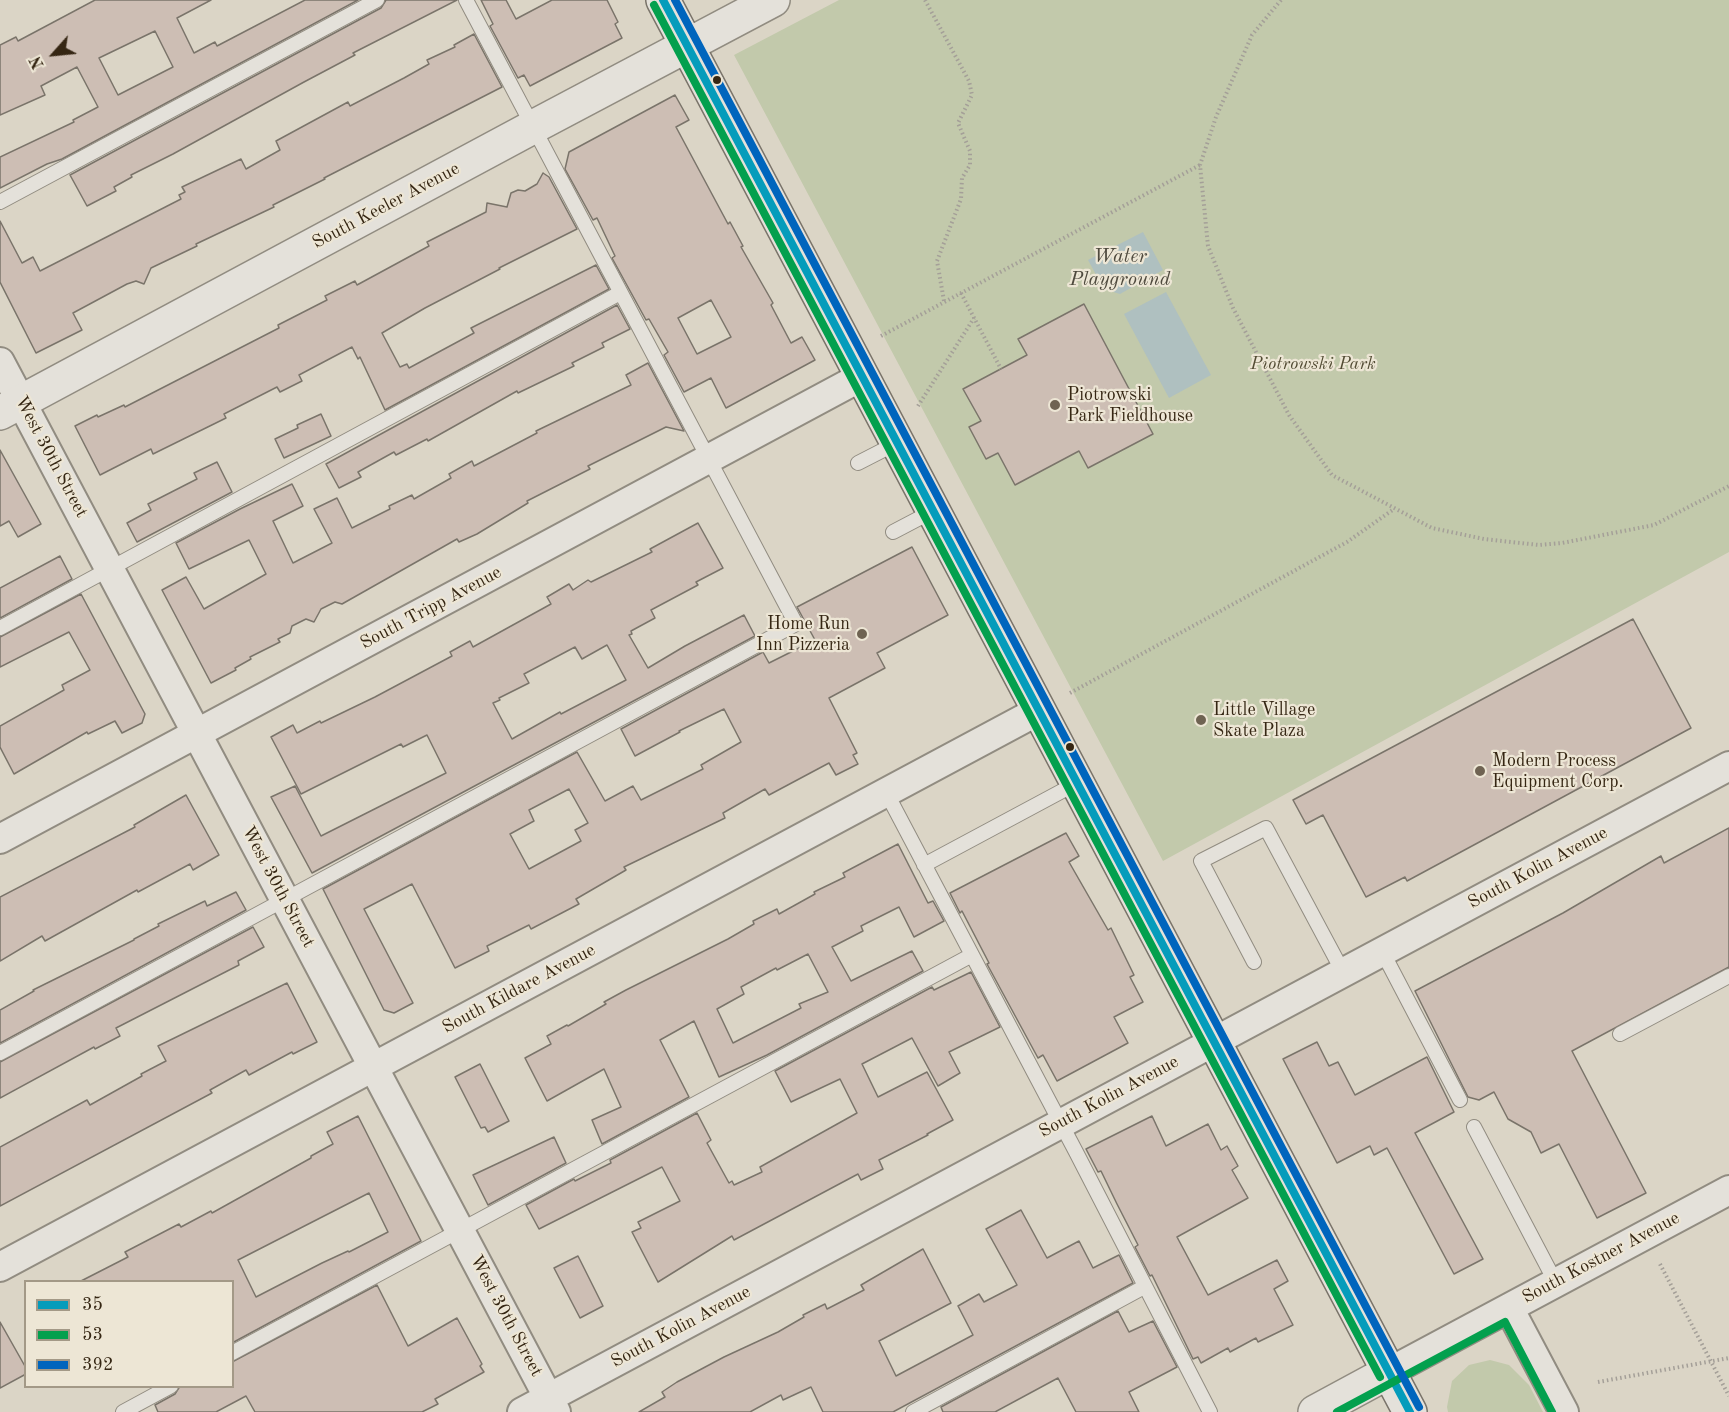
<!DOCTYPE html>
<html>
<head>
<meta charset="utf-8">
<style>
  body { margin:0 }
  #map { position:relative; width:1729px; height:1412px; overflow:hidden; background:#dbd5c6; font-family:"Old Standard TT",serif }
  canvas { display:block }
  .legend { position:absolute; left:24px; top:1280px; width:210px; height:108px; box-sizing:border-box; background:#ede6d5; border:2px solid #a39987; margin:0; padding:8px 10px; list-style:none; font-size:18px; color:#352613 }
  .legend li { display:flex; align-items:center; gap:12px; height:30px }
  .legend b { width:30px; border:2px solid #a39987 }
  .north { position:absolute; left:24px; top:24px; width:60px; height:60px; -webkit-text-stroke:4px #ede6d5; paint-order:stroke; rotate:243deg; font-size:16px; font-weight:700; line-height:24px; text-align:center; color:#352613 }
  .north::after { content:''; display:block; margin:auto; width:21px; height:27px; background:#352613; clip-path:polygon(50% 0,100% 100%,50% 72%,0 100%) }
</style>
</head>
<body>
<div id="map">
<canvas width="1729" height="1412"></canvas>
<ul class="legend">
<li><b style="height:8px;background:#059cbb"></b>35</li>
<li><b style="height:8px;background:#03a04e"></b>53</li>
<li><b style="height:8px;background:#0065bd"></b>392</li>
</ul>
<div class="north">N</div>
</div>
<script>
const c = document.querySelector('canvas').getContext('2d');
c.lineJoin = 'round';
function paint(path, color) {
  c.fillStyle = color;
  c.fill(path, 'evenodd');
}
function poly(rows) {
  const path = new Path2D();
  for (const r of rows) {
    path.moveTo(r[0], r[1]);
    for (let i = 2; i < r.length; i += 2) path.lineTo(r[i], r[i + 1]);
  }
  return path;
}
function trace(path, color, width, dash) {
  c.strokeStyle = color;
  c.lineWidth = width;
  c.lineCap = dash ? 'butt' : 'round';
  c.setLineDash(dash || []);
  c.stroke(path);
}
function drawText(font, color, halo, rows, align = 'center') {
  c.font = font + ' "Old Standard TT",serif';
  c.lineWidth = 4.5;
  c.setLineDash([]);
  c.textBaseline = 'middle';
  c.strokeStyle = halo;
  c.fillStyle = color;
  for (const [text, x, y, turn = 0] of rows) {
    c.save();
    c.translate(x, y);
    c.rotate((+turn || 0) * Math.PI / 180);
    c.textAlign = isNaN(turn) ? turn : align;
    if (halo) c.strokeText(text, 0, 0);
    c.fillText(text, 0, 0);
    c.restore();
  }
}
paint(poly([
  [839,0,1729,0,1729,552,1163,861,734,55],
  [1490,1360,1509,1365,1529,1385,1543,1412,1448,1412,1447,1407,1452,1381,1469,1365]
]), '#c2c9ab');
paint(poly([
  [1143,232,1163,270,1120,294,1104,289,1088,260],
  [1166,292,1211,375,1169,398,1124,314]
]), '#afc0c0');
const building = poly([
  [95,0,211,0,177,18,194,53,215,42,217,46,305,0,358,0,62,159,47,164,0,188,0,157,74,122,73,120,98,107,77,67,41,86,45,95,0,115,0,45,16,37,18,41,95,0],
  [155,31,173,67,118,95,99,58,155,31],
  [386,0,457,0,353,53,355,55,304,82,173,154,131,175,132,177,114,187,116,191,87,206,70,175,381,8,386,0],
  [481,0,506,0,516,19,552,0,607,0,618,22,615,24,622,38,530,86,524,75,518,78,490,26,493,24,481,0],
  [474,34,502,87,324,178,325,179,273,205,274,207,196,244,197,246,151,268,144,284,136,281,127,284,73,313,82,330,36,353,0,282,0,221,22,263,33,257,40,271,181,199,179,195,185,192,182,187,241,159,246,169,280,150,276,141,348,102,350,106,404,78,429,64,427,60,455,47,454,45,474,34],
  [675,95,689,120,676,127,728,224,730,222,743,246,741,247,773,303,771,305,791,343,802,337,815,360,726,408,711,378,684,392,664,355,668,352,649,319,646,320,612,258,615,256,597,218,593,220,565,169,569,152,675,95],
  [711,300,731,337,697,354,678,318,711,300],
  [543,173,549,177,577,229,499,268,500,269,425,308,382,333,400,367,407,364,409,368,474,333,471,328,596,265,609,289,385,410,360,357,358,359,352,347,299,375,302,381,280,392,277,387,224,414,226,418,153,454,151,449,100,475,75,426,97,415,98,417,124,405,125,407,279,328,278,325,327,300,325,296,355,281,357,285,429,246,427,242,486,212,487,203,507,207,511,193,518,190,525,191,537,184,543,173],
  [1084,304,1153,434,1088,468,1079,451,1015,485,998,453,986,459,969,427,981,421,963,389,1027,355,1018,339,1084,304],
  [617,305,630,329,602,343,604,347,572,363,574,366,518,393,517,391,428,441,427,439,396,455,394,452,358,472,361,477,339,488,326,464,617,305],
  [648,363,684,431,666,427,588,466,590,469,527,501,528,503,477,534,459,542,457,539,342,604,335,602,321,609,314,622,306,619,292,626,290,633,278,639,280,642,250,657,251,659,235,668,236,670,211,683,162,590,186,577,204,609,266,574,249,540,189,569,176,543,240,509,292,484,303,506,273,521,293,563,332,543,314,509,337,498,352,528,390,509,389,506,412,495,414,499,451,478,449,474,472,461,474,466,537,433,536,431,631,385,626,375,648,363],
  [321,414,331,436,284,458,275,439,298,428,297,425,321,414],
  [0,450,41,524,18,537,9,521,0,526,0,450],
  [217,462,232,492,137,542,127,523,151,510,148,504,197,479,194,473,217,462],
  [698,523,723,568,696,582,698,585,651,610,655,618,631,631,632,634,629,635,648,668,685,646,744,615,755,636,312,873,271,797,295,786,321,836,446,773,427,735,403,747,401,744,301,794,271,737,293,725,297,733,320,721,321,723,375,697,452,656,450,652,470,641,473,647,551,604,547,597,569,584,573,590,588,580,591,582,652,552,650,549,698,523],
  [607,645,626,680,561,714,560,712,512,739,493,703,500,700,499,698,529,683,524,674,575,647,582,659,607,645],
  [912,547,948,615,877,653,885,668,829,698,857,753,853,755,858,764,836,775,829,763,769,795,765,789,723,813,725,818,624,867,626,870,576,899,579,904,531,929,529,925,487,946,489,951,455,968,412,884,364,909,413,1003,394,1013,384,1010,323,889,577,752,605,801,633,786,641,800,703,769,701,765,741,742,724,709,679,731,680,732,635,756,621,729,763,652,769,663,815,640,797,607,912,547],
  [569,789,588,823,575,830,581,841,529,869,510,834,534,821,529,810,569,789],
  [60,556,72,579,0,618,0,588,60,556],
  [81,594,145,714,142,723,122,733,115,721,88,734,87,732,14,774,0,747,0,726,64,690,62,685,90,670,69,632,0,667,0,637,81,594],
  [1633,619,1691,728,1407,881,1405,877,1366,897,1323,815,1306,824,1293,800,1633,619],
  [186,795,219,855,193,870,190,864,138,892,137,890,45,941,42,936,0,961,0,897,135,827,134,825,186,795],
  [1729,828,1729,967,1572,1051,1646,1193,1597,1218,1559,1144,1541,1153,1531,1132,1508,1119,1494,1092,1479,1100,1468,1097,1415,991,1563,913,1661,856,1664,863,1729,828],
  [1066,833,1079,856,1069,862,1108,930,1111,928,1134,975,1130,977,1143,1002,1114,1017,1128,1043,1057,1081,1043,1055,1038,1058,987,964,989,963,962,911,960,913,950,893,1066,833],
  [898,844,928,903,933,901,944,921,914,937,899,907,861,926,863,931,832,947,851,981,912,951,923,971,767,1055,719,1077,694,1021,660,1040,689,1097,602,1144,592,1120,621,1107,604,1069,547,1101,525,1058,551,1044,547,1036,567,1025,568,1026,606,1004,604,1002,626,990,728,939,754,924,753,921,777,909,779,914,815,894,814,892,845,877,843,873,898,844],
  [808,954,828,992,799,1004,801,1008,733,1043,717,1009,744,994,741,987,776,968,777,970,808,954],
  [236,892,246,910,0,1043,0,1010,34,991,33,990,134,940,134,939,159,926,158,924,205,901,207,906,236,892],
  [253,927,264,947,238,961,239,965,116,1028,120,1036,95,1049,94,1047,0,1098,0,1062,253,927],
  [971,972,1000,1027,949,1052,960,1073,938,1086,912,1038,862,1064,878,1097,927,1072,953,1120,927,1134,928,1135,879,1160,883,1169,861,1180,858,1174,734,1240,732,1236,658,1282,632,1232,641,1228,638,1222,680,1201,662,1167,539,1229,526,1205,574,1179,575,1181,611,1163,610,1160,697,1113,711,1140,707,1143,729,1183,732,1181,734,1185,762,1172,760,1167,857,1113,840,1079,791,1102,775,1071,932,987,934,990,971,972],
  [287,983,317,1042,293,1054,292,1052,249,1075,246,1070,210,1090,212,1093,0,1206,0,1147,87,1100,90,1105,142,1076,141,1074,166,1061,158,1046,287,983],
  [1317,1042,1329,1066,1338,1062,1355,1095,1427,1057,1454,1112,1415,1133,1483,1259,1454,1274,1387,1148,1374,1155,1370,1146,1337,1163,1283,1059,1317,1042],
  [480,1064,509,1121,488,1132,485,1127,481,1128,455,1077,480,1064],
  [358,1116,421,1241,232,1343,232,1281,81,1281,128,1257,125,1252,179,1224,181,1227,211,1211,212,1213,311,1158,311,1156,333,1144,327,1132,358,1116],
  [369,1193,388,1232,349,1252,348,1251,322,1263,256,1297,238,1260,369,1193],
  [1152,1116,1166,1146,1208,1124,1221,1150,1227,1146,1238,1166,1232,1170,1248,1198,1177,1237,1208,1295,1277,1260,1288,1281,1274,1289,1293,1325,1258,1342,1256,1338,1230,1352,1228,1348,1201,1363,1198,1357,1193,1359,1152,1275,1150,1276,1135,1247,1138,1245,1117,1204,1101,1171,1098,1172,1086,1149,1152,1116],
  [554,1137,566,1163,488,1205,473,1175,554,1137],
  [1021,1210,1047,1258,1079,1241,1093,1268,1119,1255,1133,1283,893,1412,823,1412,811,1387,783,1400,781,1395,750,1412,639,1412,665,1397,662,1392,677,1382,724,1357,778,1332,804,1317,803,1315,825,1304,827,1309,864,1290,861,1285,923,1249,951,1303,879,1341,896,1376,973,1335,958,1306,979,1294,984,1302,1017,1285,986,1229,1021,1210],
  [578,1256,603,1306,580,1318,554,1268,578,1256],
  [377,1285,408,1346,457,1318,482,1364,480,1366,484,1372,435,1399,438,1404,422,1412,255,1412,246,1396,216,1412,158,1412,155,1405,175,1394,180,1386,232,1386,232,1362,377,1285],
  [1118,1311,1129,1332,1153,1321,1177,1367,1129,1392,1139,1412,1076,1412,1058,1378,995,1412,943,1412,941,1407,1118,1311],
  [0,1322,26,1368,26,1374,0,1388,0,1322]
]);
paint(building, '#cdbeb4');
trace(building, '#7a746a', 1.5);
const service = poly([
  [0,202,377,0],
  [858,463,897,443],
  [893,532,933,511],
  [0,628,620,293],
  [886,792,1076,1152,1210,1412],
  [924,865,1077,783],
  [1382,951,1460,1100],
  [1254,962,1201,861,1266,828,1343,972],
  [1620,1034,1729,976],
  [0,1053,796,624,466,0],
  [1474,1127,1556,1283],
  [232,1353,972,955],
  [123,1412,171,1386],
  [913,1412,1144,1287]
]);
const minor = poly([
  [0,362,556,1412],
  [0,839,861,377],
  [0,1267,1038,711],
  [1509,1308,1564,1412],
  [1389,1372,1729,1190],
  [522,1412,1729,766]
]);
const tertiary = poly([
  [0,413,533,127,773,0],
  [1315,1412,1389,1372]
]);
const secondary = poly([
  [663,0,1410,1412]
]);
trace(service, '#918c81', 16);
trace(minor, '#918c81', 32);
trace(tertiary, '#918c81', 36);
trace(secondary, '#7a746a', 36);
trace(poly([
  [925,0,969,81,972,95,958,123,970,151,970,165,962,178,961,199,937,261,944,301],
  [1281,0,1252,35,1216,117,1200,165,1208,246,1233,308,1289,415,1332,475,1432,528,1484,539,1539,545,1562,543,1654,525,1729,486],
  [961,293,1001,369],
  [881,336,1200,165],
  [918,406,974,318],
  [1070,693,1347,542,1394,509],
  [1660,1264,1729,1396],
  [1598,1382,1729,1358]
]), '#a49f98', 4, [1.5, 3]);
trace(service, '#e4e1da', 14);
trace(minor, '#e4e1da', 28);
trace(tertiary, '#e4e1da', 33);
trace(secondary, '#e4e1da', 33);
trace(poly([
  [663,0,1410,1412]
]), '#059cbb', 8);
trace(poly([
  [654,5,1380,1377],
  [1337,1412,1505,1322,1552,1412]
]), '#03a04e', 8);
trace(poly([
  [675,0,1419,1407]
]), '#0065bd', 8);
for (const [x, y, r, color] of [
  [717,80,5,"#352613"],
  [1055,405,6,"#6f6352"],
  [862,634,6,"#6f6352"],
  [1201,720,6,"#6f6352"],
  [1070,747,5,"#352613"],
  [1480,771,6,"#6f6352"]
]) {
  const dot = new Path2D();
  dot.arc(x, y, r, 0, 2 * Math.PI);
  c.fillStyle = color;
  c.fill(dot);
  trace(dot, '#ede6d5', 2);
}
drawText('18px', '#352613', '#ede6d5', [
  ["South Keeler Avenue",386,206,-28],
  ["West 30th Street",51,457,62],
  ["South Tripp Avenue",431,608,-28],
  ["South Kolin Avenue",1538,868,-28],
  ["West 30th Street",278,887,62],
  ["South Kildare Avenue",519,989,-28],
  ["South Kolin Avenue",1109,1097,-28],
  ["South Kostner Avenue",1601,1258,-28],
  ["West 30th Street",506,1316,62],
  ["South Kolin Avenue",681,1327,-28]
]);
drawText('italic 18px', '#534c34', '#ede6d5', [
  ["Piotrowski Park",1313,364]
]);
drawText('18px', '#352613', '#ede6d5', [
  ["Piotrowski",1067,395],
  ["Park Fieldhouse",1067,416],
  ["Home Run",850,624,"right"],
  ["Inn Pizzeria",850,645,"right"],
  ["Little Village",1213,710],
  ["Skate Plaza",1213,731],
  ["Modern Process",1492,761],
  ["Equipment Corp.",1492,782]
], 'left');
drawText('italic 20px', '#4f4a3e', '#ede6d5', [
  ["Water",1120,257],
  ["Playground",1120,280]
]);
</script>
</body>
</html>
